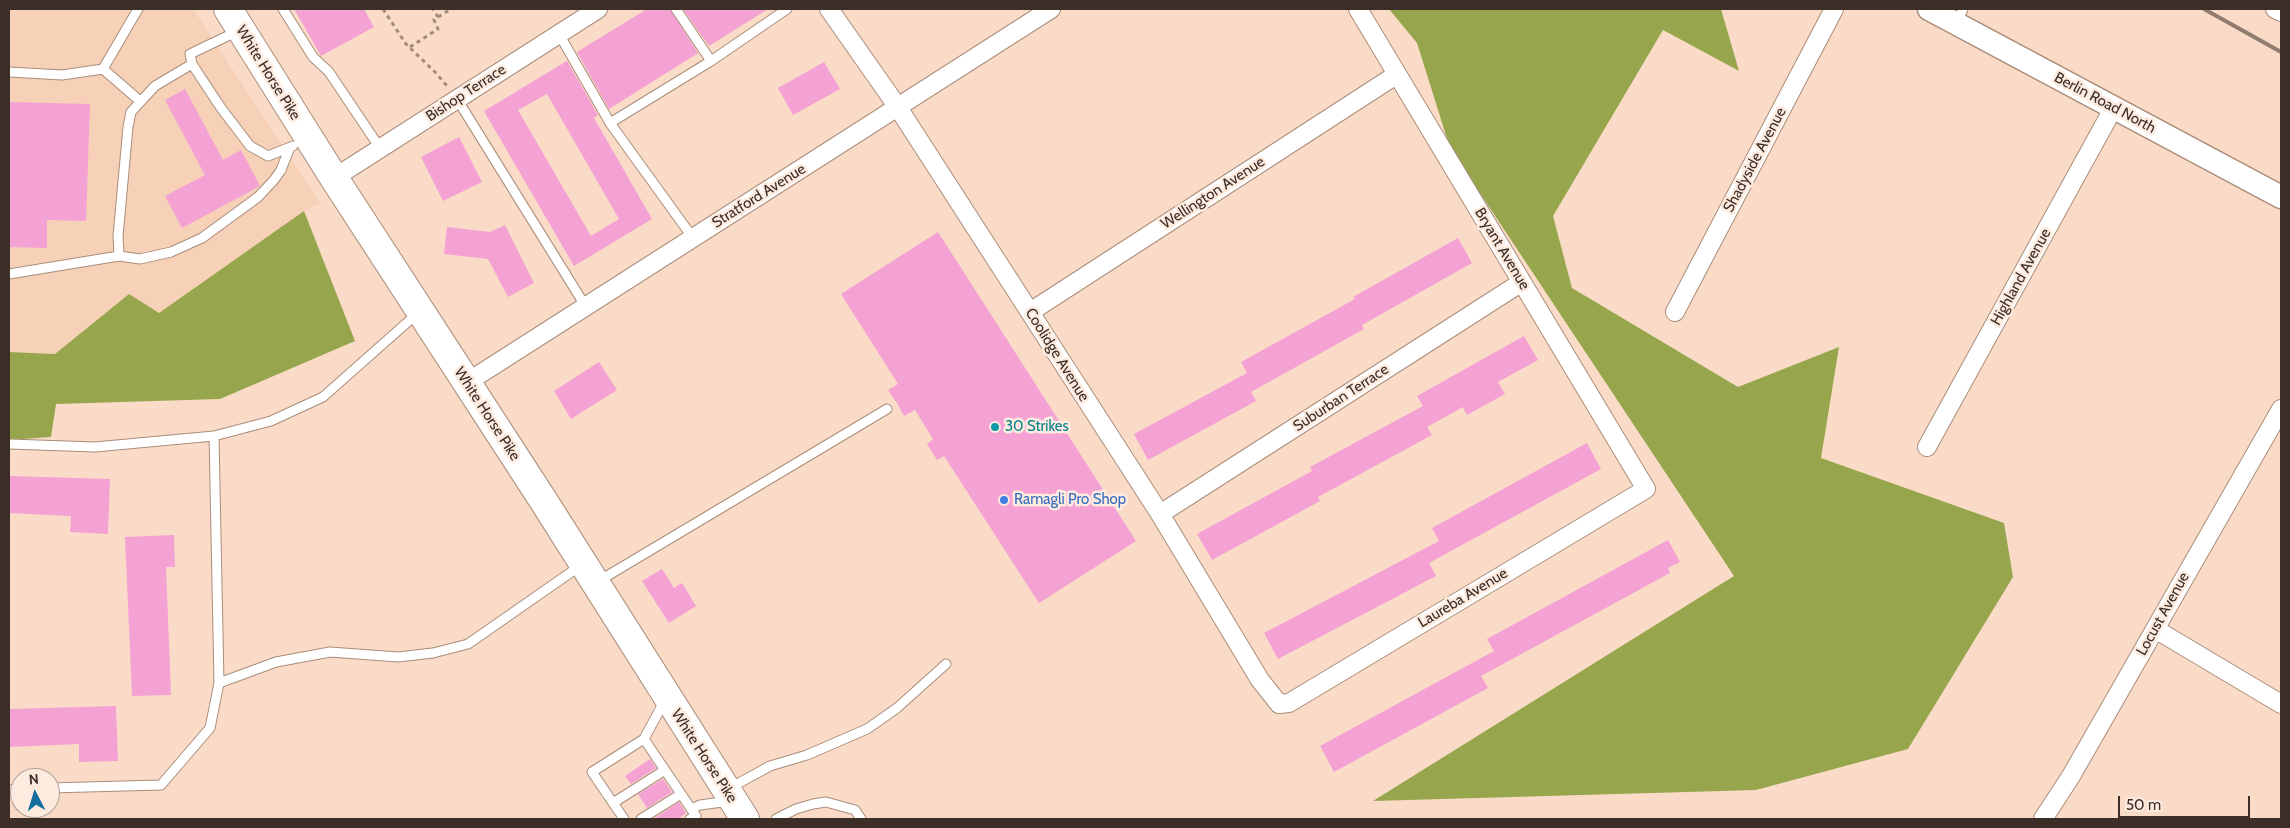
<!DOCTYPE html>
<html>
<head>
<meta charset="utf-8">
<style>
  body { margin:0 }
  #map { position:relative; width:2290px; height:828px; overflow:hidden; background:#fadbc7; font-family:Cabin,sans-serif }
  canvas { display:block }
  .frame { position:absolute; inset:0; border:10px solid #3a2e26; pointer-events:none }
  .north { position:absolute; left:10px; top:768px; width:50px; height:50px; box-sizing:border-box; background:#feebdf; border:1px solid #b09f95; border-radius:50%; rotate:355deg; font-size:14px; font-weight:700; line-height:20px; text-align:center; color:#3a2e26 }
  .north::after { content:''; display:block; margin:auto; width:18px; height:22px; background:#176e9e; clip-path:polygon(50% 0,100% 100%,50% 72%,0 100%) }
  .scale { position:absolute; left:2118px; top:796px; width:132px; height:22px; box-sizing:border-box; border:2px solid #3a2e26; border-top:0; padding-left:6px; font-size:15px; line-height:18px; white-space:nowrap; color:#3a2e26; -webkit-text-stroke:4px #feebdf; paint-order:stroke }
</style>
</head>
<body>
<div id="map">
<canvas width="2290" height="828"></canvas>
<div class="frame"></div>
<div class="north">N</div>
<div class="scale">50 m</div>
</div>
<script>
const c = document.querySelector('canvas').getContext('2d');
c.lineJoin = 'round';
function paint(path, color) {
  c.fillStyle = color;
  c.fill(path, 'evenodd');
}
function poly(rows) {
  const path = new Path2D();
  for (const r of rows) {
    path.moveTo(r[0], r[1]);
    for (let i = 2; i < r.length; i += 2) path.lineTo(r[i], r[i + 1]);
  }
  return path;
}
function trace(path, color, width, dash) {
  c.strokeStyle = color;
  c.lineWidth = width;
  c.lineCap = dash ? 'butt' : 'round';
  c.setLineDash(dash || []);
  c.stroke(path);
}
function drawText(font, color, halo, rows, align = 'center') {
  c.font = font + ' Cabin,sans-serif';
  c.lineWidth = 5;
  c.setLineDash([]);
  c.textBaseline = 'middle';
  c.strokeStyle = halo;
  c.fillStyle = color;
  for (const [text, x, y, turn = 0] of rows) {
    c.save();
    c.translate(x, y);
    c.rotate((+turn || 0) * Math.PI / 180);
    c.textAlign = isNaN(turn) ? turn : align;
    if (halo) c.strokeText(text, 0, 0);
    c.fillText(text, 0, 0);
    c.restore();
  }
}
paint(poly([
  [9,9,193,9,320,203,304,211,159,313,129,294,55,354,9,352]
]), '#f6d0b7');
paint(poly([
  [1389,9,1721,9,1739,71,1663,30,1553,216,1572,288,1738,387,1839,347,1821,458,2004,523,2013,577,1908,749,1756,790,1373,801,1734,576,1450,148,1417,43],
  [304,211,355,341,220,399,56,404,51,437,9,440,9,352,55,354,129,294,159,313]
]), '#97a64c');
paint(poly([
  [294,9,364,9,374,27,321,56],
  [647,9,670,9,698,53,609,109,577,52],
  [683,9,768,9,709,46],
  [567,61,598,115,594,118,652,219,574,266,484,111],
  [547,94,619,219,591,236,518,110],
  [824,62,840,89,793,115,778,88],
  [185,89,223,160,241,150,260,186,182,228,165,196,205,175,165,100],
  [9,102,90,104,86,221,47,220,47,248,9,247],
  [459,137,482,182,443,201,421,157],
  [505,225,534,283,508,297,488,259,444,254,447,227,490,232],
  [938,232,1136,541,1039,603,944,456,937,460,927,444,933,439,915,410,904,416,897,403,888,390,898,384,841,294],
  [1458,238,1472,263,1362,325,1364,329,1251,392,1256,401,1148,460,1134,434,1247,373,1241,362,1355,299,1353,297],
  [1524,336,1538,360,1498,382,1505,394,1467,415,1463,407,1427,427,1432,435,1318,497,1320,501,1212,560,1197,534,1312,471,1310,467,1423,406,1417,396],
  [599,362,617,390,571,419,554,391],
  [1587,443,1601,469,1429,563,1436,576,1278,659,1264,633,1439,541,1432,528],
  [9,476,110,479,108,534,70,532,71,516,9,513],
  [174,535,175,567,166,567,171,695,132,696,125,537],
  [1668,540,1680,562,1668,568,1670,573,1481,676,1488,688,1334,772,1320,746,1494,651,1487,639],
  [662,569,674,588,682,583,696,606,669,623,642,581],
  [116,706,118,761,79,762,79,744,9,747,9,709],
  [650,759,656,768,631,784,625,776],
  [663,779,672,792,647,808,638,794],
  [679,802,686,813,678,819,655,818]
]), '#f4a1d4');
const service = poly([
  [283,9,313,57,329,72,380,148],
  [676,9,711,61,610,123,693,238],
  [1957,23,1963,9],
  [238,31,190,54,192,64,221,108,250,146,268,156,293,146],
  [559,34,610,123],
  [711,61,787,9],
  [192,64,155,86,131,112,128,127,118,236,119,256,140,259,171,252,202,238,258,197,274,180,281,170,290,147],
  [103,69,140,101],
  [9,72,62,75,103,69,138,9],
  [457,99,586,307],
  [9,274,119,256],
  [9,444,95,447,214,436,271,421,323,397,419,312],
  [597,582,887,409],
  [219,683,276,662,330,652,398,657,433,653,468,644,580,566],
  [644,739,696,816,690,819],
  [50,788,161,785,210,728,219,683,214,436],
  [728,789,770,766,807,755,867,729,897,708,946,664],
  [9,790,20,789],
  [613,803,665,770],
  [691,809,700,805,730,801],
  [624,819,592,772,644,739,665,700],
  [641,819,681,794],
  [776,819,796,809,813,804,826,802,855,810,861,819]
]);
const minor = poly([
  [829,9,897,106,1160,514,1260,680,1279,704,1289,703,1646,489,1358,9],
  [2275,9,2281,12],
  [334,178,598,9],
  [1030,312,1396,75],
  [1675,312,1834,9],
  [466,383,1051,9],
  [1927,447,2114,107],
  [1160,514,1522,282],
  [2155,629,2281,704],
  [2043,819,2071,776,2281,409]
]);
const tertiary = poly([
  [1929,9,2281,197]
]);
const trunk = poly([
  [228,9,334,178,543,500,745,819]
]);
trace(service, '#aa8d7a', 11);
trace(minor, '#aa8d7a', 20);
trace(tertiary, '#aa8d7a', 25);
trace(trunk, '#aa8d7a', 30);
trace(poly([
  [383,9,406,44,436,73,447,86],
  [438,17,451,9],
  [410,47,438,29,434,20,438,17,433,9]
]), '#a28b7d', 3, [4, 4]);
trace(service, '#fff', 9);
trace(minor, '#fff', 18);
trace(tertiary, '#fff', 22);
trace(trunk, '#fff', 28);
trace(poly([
  [2204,9,2281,52]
]), '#917d6f', 4);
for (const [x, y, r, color] of [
  [995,427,5,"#0f9aa8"],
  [1004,500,5,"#3f7fe0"]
]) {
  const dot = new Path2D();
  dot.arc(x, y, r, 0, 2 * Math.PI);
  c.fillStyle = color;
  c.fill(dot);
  trace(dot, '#feebdf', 2);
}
drawText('15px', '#3a2e26', '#feebdf', [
  ["White Horse Pike",268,73,58],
  ["Bishop Terrace",466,93,-33],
  ["Berlin Road North",2105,103,28],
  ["Shadyside Avenue",1755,160,-62],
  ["Wellington Avenue",1213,193,-33],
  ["Stratford Avenue",759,196,-32],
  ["Bryant Avenue",1502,249,59],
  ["Highland Avenue",2021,277,-61],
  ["Coolidge Avenue",1057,355,58],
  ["Suburban Terrace",1341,398,-33],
  ["White Horse Pike",487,414,57],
  ["Laureba Avenue",1463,598,-31],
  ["Locust Avenue",2163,614,-61],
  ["White Horse Pike",704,756,57]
]);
drawText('15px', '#0d838f', '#feebdf', [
  ["30 Strikes",1005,427]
], 'left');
drawText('15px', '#366cbe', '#feebdf', [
  ["Ramagli Pro Shop",1014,500]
], 'left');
</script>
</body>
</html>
